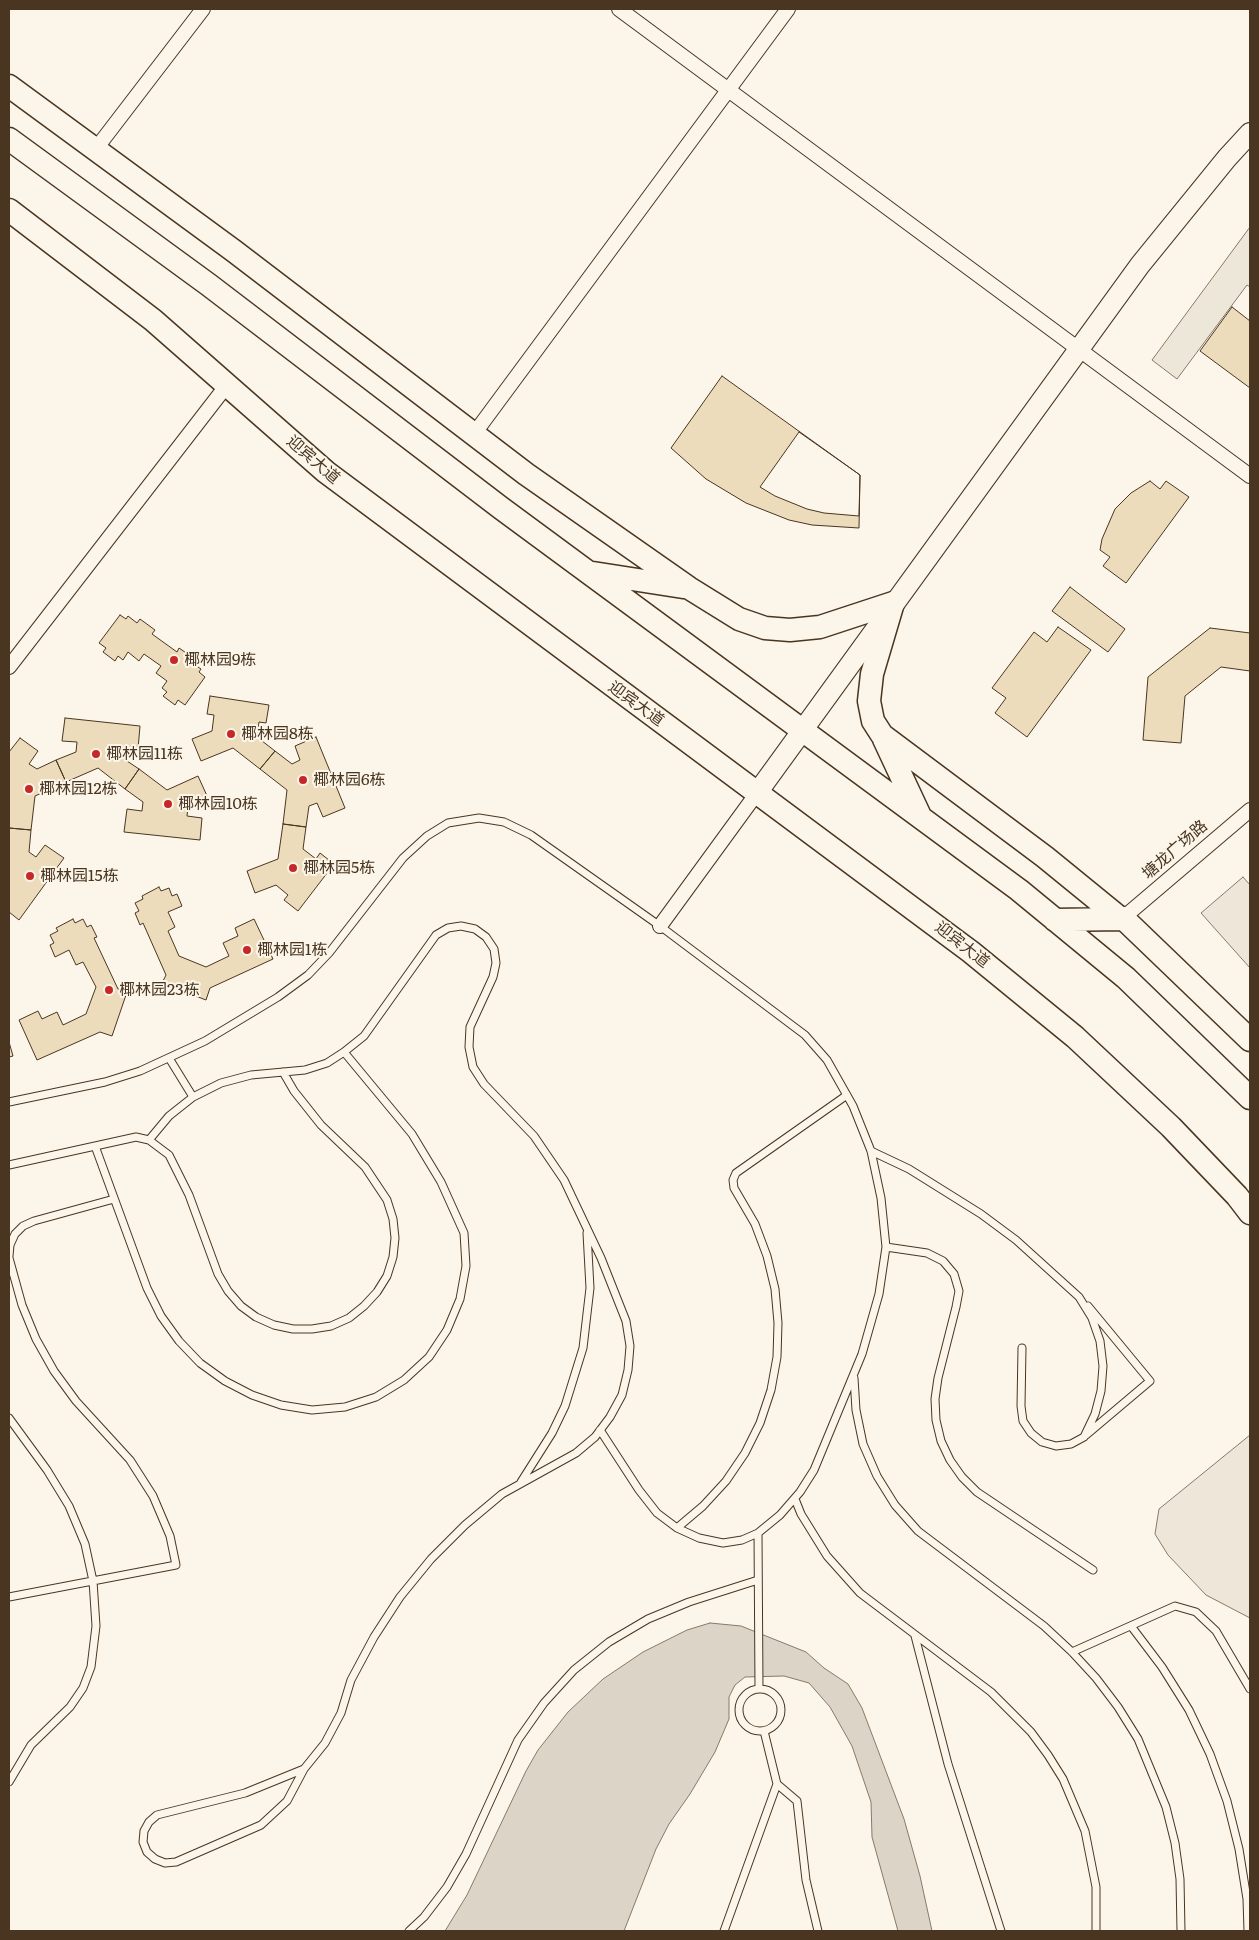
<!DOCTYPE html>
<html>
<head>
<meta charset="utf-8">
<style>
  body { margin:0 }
  #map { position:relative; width:1259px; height:1940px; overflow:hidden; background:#fbf6e9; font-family:Literata,serif }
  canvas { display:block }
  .frame { position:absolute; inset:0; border:10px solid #4a3520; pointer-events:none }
</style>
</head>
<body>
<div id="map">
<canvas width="1259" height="1940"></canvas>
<div class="frame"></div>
</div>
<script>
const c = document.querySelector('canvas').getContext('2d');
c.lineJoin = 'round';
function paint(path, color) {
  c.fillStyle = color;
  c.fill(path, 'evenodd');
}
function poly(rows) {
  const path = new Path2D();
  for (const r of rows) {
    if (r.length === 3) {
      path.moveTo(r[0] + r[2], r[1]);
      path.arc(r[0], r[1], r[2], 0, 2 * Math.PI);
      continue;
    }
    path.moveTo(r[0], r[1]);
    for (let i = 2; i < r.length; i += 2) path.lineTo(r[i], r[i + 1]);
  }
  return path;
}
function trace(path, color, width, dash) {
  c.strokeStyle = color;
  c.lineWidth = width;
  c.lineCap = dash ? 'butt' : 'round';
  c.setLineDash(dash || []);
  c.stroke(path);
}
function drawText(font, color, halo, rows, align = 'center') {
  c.font = font + ' Literata,"Noto Sans SC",serif';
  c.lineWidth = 4;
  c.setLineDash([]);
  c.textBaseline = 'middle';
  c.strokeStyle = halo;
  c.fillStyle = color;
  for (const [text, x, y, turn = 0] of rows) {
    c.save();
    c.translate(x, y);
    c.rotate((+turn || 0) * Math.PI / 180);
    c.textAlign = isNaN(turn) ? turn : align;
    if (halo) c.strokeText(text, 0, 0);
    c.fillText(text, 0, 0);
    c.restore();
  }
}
const green = poly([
  [1243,877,1250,885,1250,968,1201,913,1243,877],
  [1250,1435,1250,1618,1206,1595,1168,1555,1155,1534,1159,1509,1250,1435]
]);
paint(green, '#ede6d9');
trace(green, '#887966', 1);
const parking = poly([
  [1250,227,1250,287,1247,285,1177,379,1152,360,1250,227]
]);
paint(parking, '#ede7d9');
trace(parking, '#887966', 1);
const water = poly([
  [710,1623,741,1626,806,1652,824,1668,848,1684,862,1708,904,1819,920,1876,932,1931,898,1931,872,1837,871,1802,852,1746,830,1707,809,1683,784,1676,745,1677,735,1685,729,1697,729,1719,715,1752,690,1794,669,1824,656,1849,624,1931,445,1931,467,1895,526,1771,538,1750,568,1712,603,1679,643,1652,687,1630,710,1623]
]);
paint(water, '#dcd4c6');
trace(water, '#887966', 1);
const building = poly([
  [1232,307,1250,321,1250,388,1200,351,1232,307],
  [722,376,860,475,859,528,812,525,789,520,746,503,706,479,671,448,722,376],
  [799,432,860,475,859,516,824,513,807,509,775,496,760,487,799,432],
  [1150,481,1160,489,1166,481,1189,497,1126,583,1103,566,1110,557,1100,550,1102,539,1115,509,1131,493,1150,481],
  [1070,587,1125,629,1108,652,1052,611,1070,587],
  [120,615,126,619,128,616,137,623,140,619,155,630,152,634,177,652,179,648,195,659,192,663,201,669,199,672,205,677,185,705,178,700,175,705,163,696,167,692,162,688,167,681,156,673,161,666,144,654,139,661,128,652,123,660,118,656,115,661,103,652,106,648,99,643,120,615],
  [1058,627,1091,650,1027,737,995,713,1006,698,992,688,1034,632,1047,642,1058,627],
  [1210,628,1250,633,1250,671,1221,667,1185,696,1181,743,1143,740,1148,677,1210,628],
  [210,696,269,705,266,723,259,722,257,737,275,751,260,769,233,748,201,761,192,739,212,731,214,715,207,714,210,696],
  [65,718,140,726,138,749,122,748,121,757,139,769,125,789,98,768,66,782,56,760,76,752,77,742,62,741,65,718],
  [316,737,345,808,323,817,317,803,309,806,306,827,283,824,287,790,260,769,275,751,292,764,300,760,295,746,316,737],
  [20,738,38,751,29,764,37,769,56,760,66,782,35,796,31,830,9,828,9,752,20,738],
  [139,769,167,790,198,776,208,798,188,807,187,816,202,818,200,840,124,832,127,809,142,811,143,802,125,789,139,769],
  [283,824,306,827,303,849,316,859,320,853,334,864,298,911,284,900,288,895,276,885,255,893,247,871,278,859,283,824],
  [9,828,31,830,29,852,36,857,45,845,64,858,19,920,9,912,9,828],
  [159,887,161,891,169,888,172,896,177,894,182,906,168,912,175,927,168,931,179,956,206,967,229,956,223,943,238,936,235,928,254,919,273,959,210,988,206,1000,162,983,166,975,143,923,140,925,135,913,139,911,135,903,143,899,142,896,159,887],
  [73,919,75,923,83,919,87,927,91,925,97,937,94,938,118,989,127,992,112,1036,100,1032,37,1060,19,1020,38,1011,42,1019,57,1012,63,1025,86,1014,96,987,83,962,76,965,69,950,55,957,50,945,54,943,50,935,58,931,56,928,73,919],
  [9,1042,13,1056,9,1057,9,1042]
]);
paint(building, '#ecdcbc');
trace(building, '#4a3520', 1);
const lane = poly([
  [169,1058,193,1097],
  [9,1102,105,1082,140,1071,205,1041,278,997,308,975,329,953,403,858,427,836,448,823,479,818,504,822,531,835,660,926,805,1035,827,1060,853,1106,871,1151,881,1198,886,1247,879,1294,862,1354,814,1470,800,1492,780,1515,758,1533,742,1540,723,1543,699,1538,677,1528,657,1513,639,1490,600,1430],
  [149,1140,169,1116,193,1097,221,1083,251,1075,305,1070,327,1063,344,1052,364,1036,436,935,448,928,461,926,475,929,486,937,494,949,496,963,493,977,470,1027,469,1047,473,1067,484,1084,534,1136,564,1180,601,1258,626,1321,630,1346,628,1370,622,1395,610,1417,595,1437,576,1453,502,1494,465,1525,431,1559,400,1597,374,1637,351,1680,341,1713,325,1743,304,1769,245,1793,157,1815,149,1822,144,1831,143,1842,147,1852,155,1859,165,1863,176,1862,261,1825,287,1801,304,1769],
  [95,1146,147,1288,161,1316,179,1341,200,1363,225,1381,252,1395,281,1405,312,1410,345,1407,376,1397,404,1380,429,1357,447,1330,460,1299,466,1266,464,1233,441,1182,412,1134,344,1052],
  [871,1151,909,1169,981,1214,1016,1240,1079,1297,1092,1318,1100,1341,1103,1366,1101,1391,1095,1414,1084,1437,1071,1444,1056,1446,1042,1442,1031,1433,1023,1421,1021,1406,1022,1348],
  [9,1165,136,1137,149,1140,169,1155,189,1195,218,1274,228,1291,241,1306,256,1317,274,1325,293,1329,312,1329,331,1326,349,1318,364,1306,377,1292,387,1276,393,1257,395,1238,393,1219,387,1200,365,1167,321,1125,294,1091,283,1072],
  [886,1247,927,1253,943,1261,954,1274,959,1291,956,1307,938,1378,935,1399,936,1420,941,1441,950,1460,962,1477,977,1492,1093,1570],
  [9,1256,10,1245,15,1234,23,1226,34,1221,114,1199],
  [9,1258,22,1305,36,1339,54,1371,76,1401,130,1460,153,1496,170,1536,176,1565,9,1597],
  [854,1378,856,1410,863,1444,877,1476,895,1505,918,1531,1044,1626,1072,1652,1096,1678,1118,1707,1138,1739,1166,1807,1175,1843,1180,1879,1181,1931],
  [9,1418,47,1470,69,1506,85,1544,93,1581,96,1626,91,1667,83,1688,70,1707,31,1745,9,1782],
  [1086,1435,1150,1381,1088,1306],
  [521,1482,552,1433,565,1406,583,1348,590,1288,587,1233],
  [795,1499,801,1514,827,1556,860,1593,991,1692,1031,1732,1048,1755,1063,1779,1085,1831,1096,1887,1096,1931],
  [677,1528,703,1506,726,1481,745,1453,760,1423,771,1390,777,1357,778,1323,775,1289,767,1256,755,1224,734,1188,733,1180,736,1173,847,1095],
  [758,1533,759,1689],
  [1131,1626,1162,1667,1189,1710,1210,1754,1227,1801,1239,1849,1247,1899,1248,1931],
  [915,1636,948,1764,1001,1931],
  [1072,1652,1175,1606,1196,1612,1216,1631,1250,1689],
  [760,1710,21],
  [764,1731,777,1784],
  [409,1931,424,1917,447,1887,466,1854,518,1740,544,1703,574,1670,609,1642,648,1619,689,1602,758,1580],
  [724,1931,777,1784,797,1801,806,1880,818,1931]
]);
const street = poly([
  [619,9,1250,476],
  [95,150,203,9],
  [474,434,788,9],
  [9,667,227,385],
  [1123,918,1250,810],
  [660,926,757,793]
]);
const secondary = poly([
  [757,793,1140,265,1227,158,1250,133]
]);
const primary = poly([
  [9,86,234,251,526,474,689,588,739,619,765,628,790,630,820,627,893,603],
  [9,139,209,285,501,508,1019,890,1126,978,1250,1098],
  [9,210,153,320,326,472,971,952,1075,1037,1171,1127,1237,1196,1250,1213],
  [593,573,683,587],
  [893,603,872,674,869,701,873,721,882,735,1045,857,1121,919,1123,918,1250,1040],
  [884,739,919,814],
  [1055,920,1121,919]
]);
trace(lane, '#4a3520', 9);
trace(street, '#4a3520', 16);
trace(secondary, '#4a3520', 22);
trace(primary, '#4a3520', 25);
trace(lane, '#fbf6e9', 7);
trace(street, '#fbf6e9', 14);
trace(secondary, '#fbf6e9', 20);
trace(primary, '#fbf6e9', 22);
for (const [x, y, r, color] of [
  [174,660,5,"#c62828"],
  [231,734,5,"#c62828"],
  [96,754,5,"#c62828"],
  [303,780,5,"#c62828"],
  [29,789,5,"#c62828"],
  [168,804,5,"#c62828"],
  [293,868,5,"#c62828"],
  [30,876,5,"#c62828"],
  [247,950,5,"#c62828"],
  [109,990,5,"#c62828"]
]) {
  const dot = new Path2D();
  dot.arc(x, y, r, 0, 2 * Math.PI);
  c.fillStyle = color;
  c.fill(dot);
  trace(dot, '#fbf6e9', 2);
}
drawText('16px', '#4a3520', '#fbf6e9', [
  ["迎宾大道",313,460,41],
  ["迎宾大道",636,704,36],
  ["塘龙广场路",1175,850,-41],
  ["迎宾大道",962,945,38]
]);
drawText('16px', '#4a3520', '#fbf6e9', [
  ["椰林园9栋",184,660],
  ["椰林园8栋",241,734],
  ["椰林园11栋",106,754],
  ["椰林园6栋",313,780],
  ["椰林园12栋",39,789],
  ["椰林园10栋",178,804],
  ["椰林园5栋",303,868],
  ["椰林园15栋",40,876],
  ["椰林园1栋",257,950],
  ["椰林园23栋",119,990]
], 'left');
</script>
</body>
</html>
